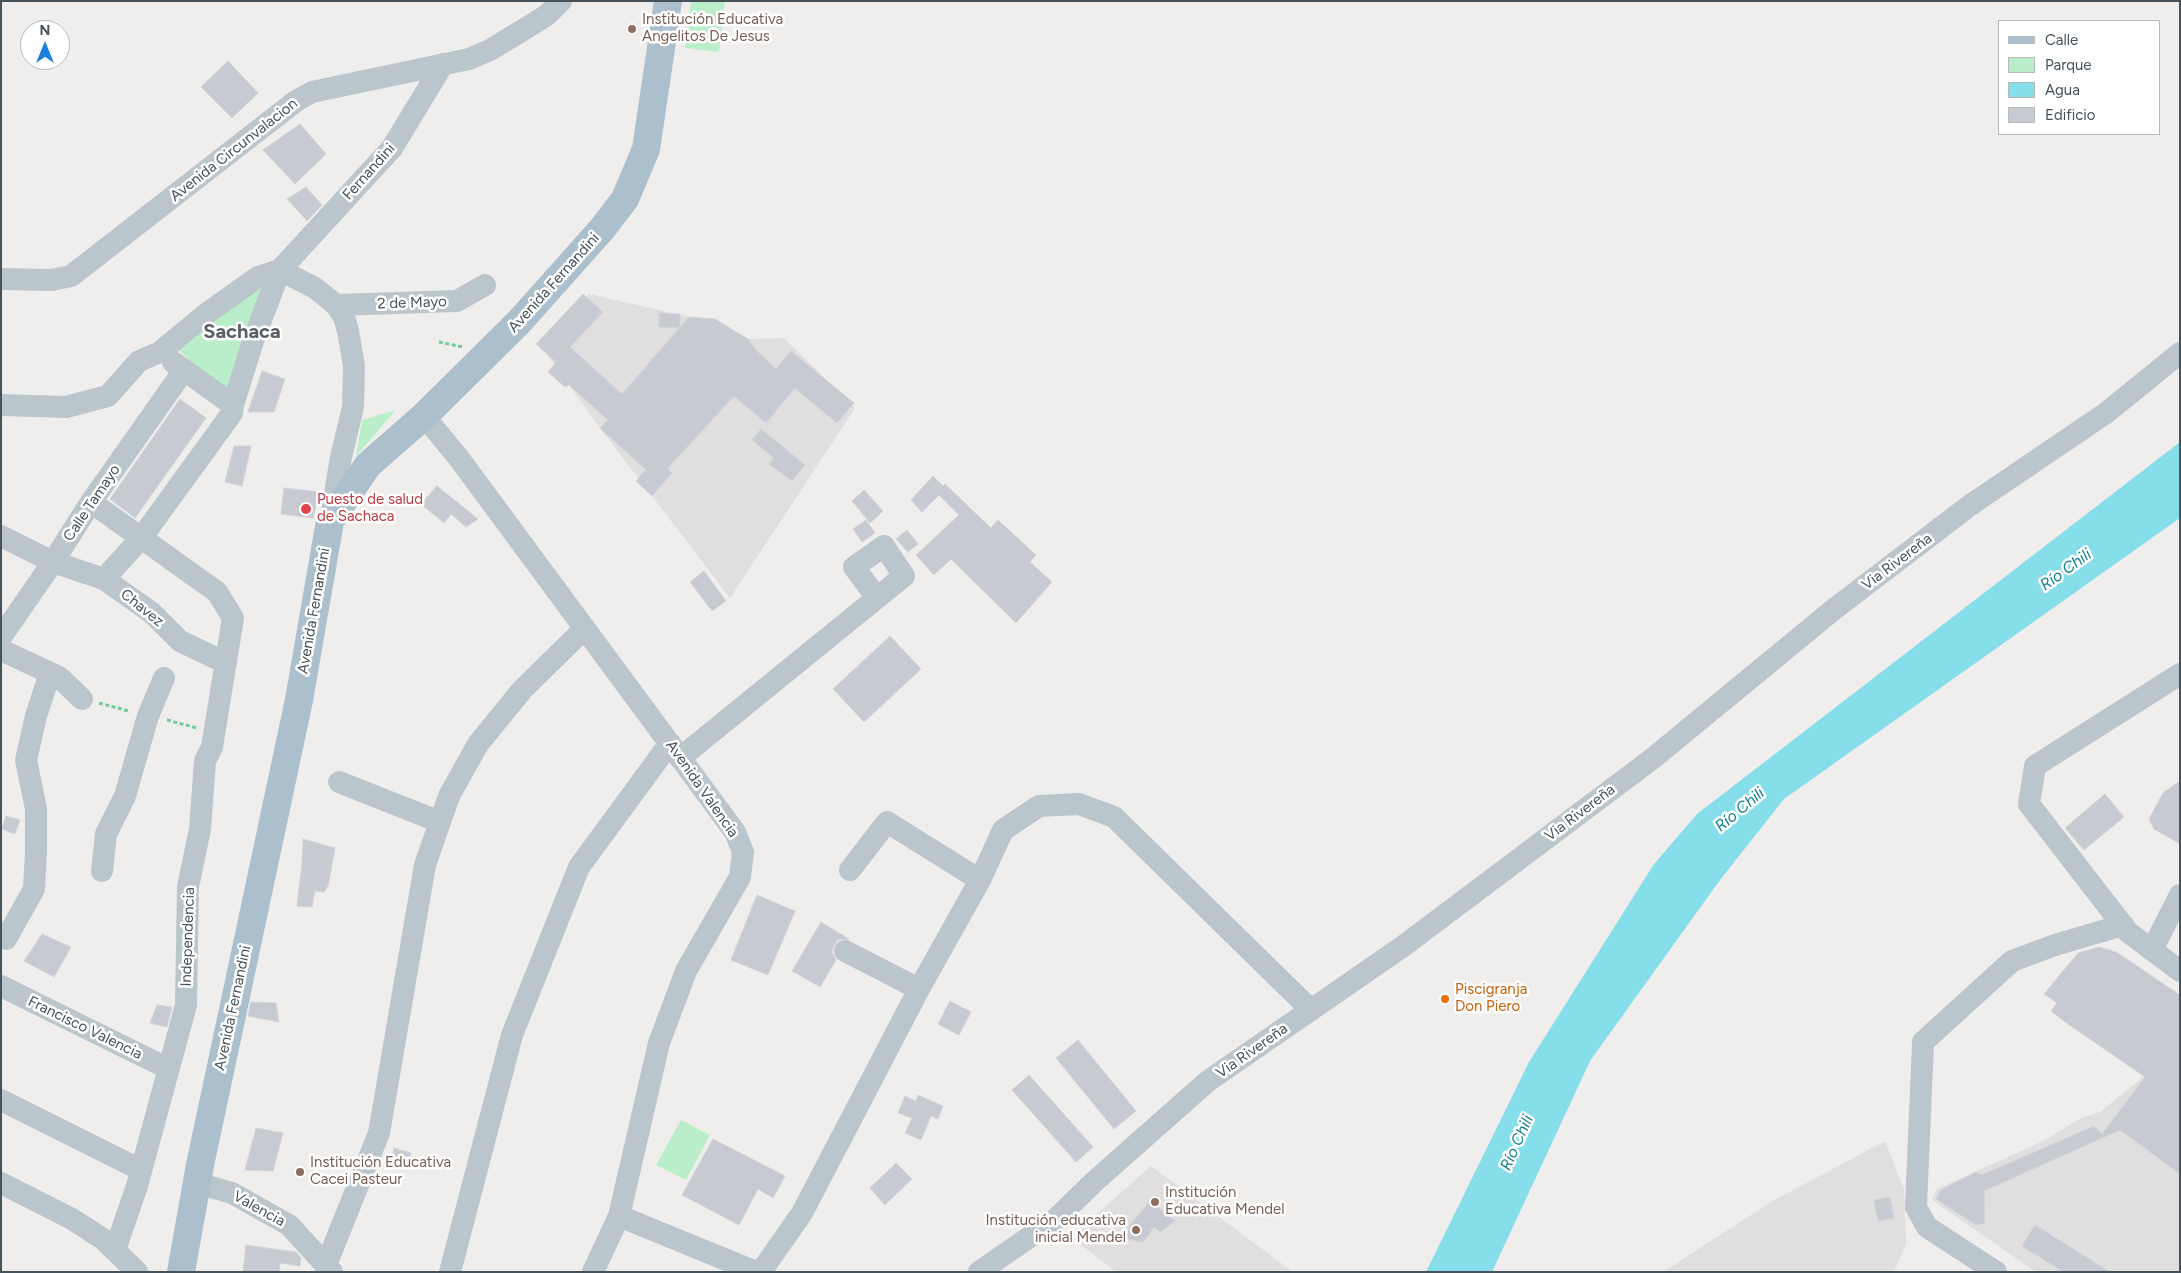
<!DOCTYPE html>
<html>
<head>
<meta charset="utf-8">
<style>
  body { margin:0 }
  #map { position:relative; width:2181px; height:1273px; overflow:hidden; background:#f0eded; font-family:Figtree,sans-serif }
  canvas { display:block }
  .frame { position:absolute; inset:0; border:2px solid #45525a; pointer-events:none }
  .legend { position:absolute; left:1998px; top:20px; width:162px; height:115px; box-sizing:border-box; background:#fff; border:1px solid #b5babd; margin:0; padding:6px 9px; list-style:none; font-size:15px; color:#45525a }
  .legend li { display:flex; align-items:center; gap:10px; height:25px }
  .legend b { width:25px; border:1px solid #b5babd }
  .north { position:absolute; left:20px; top:20px; width:50px; height:50px; box-sizing:border-box; background:#fff; border:1px solid #b5babd; border-radius:50%; rotate:0deg; font-size:14px; font-weight:700; line-height:20px; text-align:center; color:#45525a }
  .north::after { content:''; display:block; margin:auto; width:18px; height:22px; background:#197edd; clip-path:polygon(50% 0,100% 100%,50% 72%,0 100%) }
</style>
</head>
<body>
<div id="map">
<canvas width="2181" height="1273"></canvas>
<div class="frame"></div>
<ul class="legend">
<li><b style="height:6px;background:#acbfcc"></b>Calle</li>
<li><b style="height:14px;background:#baeeca"></b>Parque</li>
<li><b style="height:14px;background:#87deeb"></b>Agua</li>
<li><b style="height:14px;background:#c7cad0"></b>Edificio</li>
</ul>
<div class="north">N</div>
</div>
<script>
const c = document.querySelector('canvas').getContext('2d');
c.lineJoin = 'round';
function paint(path, color) {
  c.fillStyle = color;
  c.fill(path, 'evenodd');
}
function poly(rows) {
  const path = new Path2D();
  for (const r of rows) {
    path.moveTo(r[0], r[1]);
    for (let i = 2; i < r.length; i += 2) path.lineTo(r[i], r[i + 1]);
  }
  return path;
}
function trace(path, color, width, dash) {
  c.strokeStyle = color;
  c.lineWidth = width;
  c.lineCap = dash ? 'butt' : 'round';
  c.setLineDash(dash || []);
  c.stroke(path);
}
function drawText(font, color, halo, rows, align = 'center') {
  c.font = font + ' Figtree,sans-serif';
  c.lineWidth = 5;
  c.setLineDash([]);
  c.textBaseline = 'middle';
  c.strokeStyle = halo;
  c.fillStyle = color;
  for (const [text, x, y, turn = 0] of rows) {
    c.save();
    c.translate(x, y);
    c.rotate((+turn || 0) * Math.PI / 180);
    c.textAlign = isNaN(turn) ? turn : align;
    if (halo) c.strokeText(text, 0, 0);
    c.fillText(text, 0, 0);
    c.restore();
  }
}
paint(poly([
  [589,294,690,317,715,319,748,339,784,338,855,408,730,598,600,428,541,346],
  [2143,1077,2180,1104,2180,1272,2036,1272,1932,1200,1937,1189,2045,1140,2081,1118,2100,1112],
  [1885,1141,1904,1189,1906,1244,1894,1272,1663,1272,1771,1202],
  [1151,1166,1293,1272,1116,1272,1071,1237]
]), '#e1dedf');
paint(poly([
  [691,1,725,1,719,52,685,48],
  [258,285,264,288,229,392,196,367,178,349],
  [396,410,356,456,362,420],
  [681,1120,710,1135,686,1180,656,1165]
]), '#baeeca');
paint(poly([
  [2180,442,2180,518,1784,799,1720,880,1590,1061,1492,1272,1426,1272,1529,1062,1654,864,1697,814]
]), '#87deeb');
const building = poly([
  [228,61,258,93,232,118,201,87,228,61],
  [300,124,326,154,295,184,263,150,300,124],
  [306,187,322,205,307,221,287,199,306,187],
  [583,294,603,312,570,347,622,394,689,317,715,319,748,339,756,350,776,369,791,351,854,403,837,423,795,388,766,423,734,396,667,469,672,473,652,496,636,481,646,470,600,428,608,420,569,385,565,387,548,372,556,362,536,344,583,294],
  [659,313,680,314,680,328,659,327,659,313],
  [262,371,285,379,274,412,248,412,262,371],
  [180,399,206,418,135,518,110,499,180,399],
  [761,429,805,465,792,481,769,464,774,458,752,440,761,429],
  [234,446,251,446,242,486,225,482,234,446],
  [933,476,943,486,945,484,991,528,998,520,1036,555,1030,562,1052,582,1016,623,951,559,934,575,916,555,959,515,939,495,922,512,911,500,933,476],
  [437,486,478,519,466,527,451,514,444,523,421,504,437,486],
  [284,488,319,492,313,518,281,514,284,488],
  [864,490,883,511,870,523,852,501,864,490],
  [866,520,875,533,862,542,853,529,866,520],
  [907,530,918,544,908,552,896,539,907,530],
  [704,571,726,601,712,611,690,582,704,571],
  [890,636,921,669,864,722,833,689,890,636],
  [2180,781,2180,844,2154,829,2149,819,2163,793,2180,781],
  [2105,794,2124,817,2084,850,2065,828,2105,794],
  [6,816,20,820,15,834,2,829,6,816],
  [303,839,335,848,328,886,324,892,315,891,312,907,297,906,302,863,303,839],
  [757,895,795,911,768,975,731,960,757,895],
  [821,922,849,939,838,940,834,945,832,952,836,960,820,987,792,971,821,922],
  [42,934,71,947,54,977,24,961,42,934],
  [2099,947,2116,952,2180,995,2180,1174,2120,1130,1984,1191,1985,1223,1976,1225,1936,1199,1941,1190,1976,1172,1982,1175,2094,1126,2102,1134,2145,1077,2061,1019,2051,1011,2057,1003,2044,994,2078,953,2099,947],
  [950,1001,971,1012,959,1035,938,1024,950,1001],
  [251,1002,276,1003,279,1022,248,1016,251,1002],
  [157,1005,172,1007,167,1027,150,1023,157,1005],
  [1078,1040,1136,1111,1114,1129,1056,1058,1078,1040],
  [1029,1075,1093,1147,1076,1162,1012,1090,1029,1075],
  [918,1095,943,1106,938,1119,931,1116,921,1140,905,1133,912,1118,898,1113,905,1096,916,1101,918,1095],
  [256,1128,283,1133,273,1171,245,1170,256,1128],
  [713,1139,785,1176,773,1198,758,1189,739,1225,682,1195,713,1139],
  [394,1148,411,1153,409,1165,391,1163,394,1148],
  [896,1163,912,1179,885,1205,870,1188,896,1163],
  [1890,1197,1894,1218,1878,1221,1874,1200,1890,1197],
  [1150,1201,1175,1221,1160,1232,1154,1227,1143,1242,1125,1239,1130,1225,1150,1201],
  [2035,1225,2110,1272,2064,1272,2022,1246,2035,1225],
  [246,1245,296,1252,301,1258,300,1266,280,1263,279,1272,243,1272,246,1245]
]);
paint(building, '#c7cad0');
trace(building, '#d1d4d9', 1);
trace(poly([
  [439,342,463,347],
  [99,703,129,711],
  [167,720,197,728]
]), '#73cc99', 3, [4, 2.5]);
trace(poly([
  [1,279,52,280,71,276,296,101,312,92,469,59,490,50,523,30,547,15,561,1],
  [336,305,457,301,485,285],
  [173,362,233,405],
  [1,405,66,407,108,396,139,361,160,352,206,314,258,277,280,270,315,288,336,305,344,317,348,331,354,366,353,407,341,457,331,518],
  [424,416,458,457,735,832,743,852,740,877,686,971,659,1043,619,1216,593,1272],
  [91,502,217,592,233,618,212,747,205,761,200,829,188,887,186,1005,137,1186,115,1250],
  [1,536,53,562,104,579,152,613,180,641,226,663],
  [104,579,142,537,232,413,233,405,253,341,280,270,392,148,443,64],
  [1,637,53,562,91,502,184,370],
  [1,650,59,677,82,699],
  [2180,674,2035,766,2029,804,2128,932,2180,971],
  [680,758,904,576,884,546,854,567,877,598],
  [339,782,440,822],
  [850,870,887,822,980,880],
  [102,871,106,834,125,796,148,716,164,678],
  [6,939,34,889,36,851,36,809,26,760,36,716,50,673],
  [2152,950,2180,895],
  [845,951,919,989],
  [1,986,169,1069],
  [1,1100,141,1170],
  [1,1183,72,1219,103,1239,137,1272],
  [197,1183,232,1193,289,1225,332,1272],
  [619,1216,756,1272],
  [326,1265,379,1133,425,865,449,796,478,744,522,690,584,629],
  [450,1272,512,1035,579,867,670,743],
  [757,1272,765,1266,802,1213,919,989,980,880,1003,830,1039,806,1079,804,1114,817,1311,1010],
  [979,1272,1057,1218,1095,1181,1208,1081,1402,947,1652,759,1833,610,1969,506,2106,413,2180,353],
  [1996,1272,1927,1227,1916,1207,1923,1042,2012,961,2055,945,2123,925]
]), '#bbc6cc', 22);
trace(poly([
  [181,1272,200,1165,299,700,330,521,368,465,424,416,519,322,602,229,625,199,646,149,668,1]
]), '#acbfcc', 28);
for (const [x, y, r, color] of [
  [632,29,5,"#8d6e63"],
  [306,509,6,"#e0444e"],
  [1445,999,5,"#e8710a"],
  [300,1172,5,"#8d6e63"],
  [1155,1202,5,"#8d6e63"],
  [1136,1230,5,"#8d6e63"]
]) {
  const dot = new Path2D();
  dot.arc(x, y, r, 0, 2 * Math.PI);
  c.fillStyle = color;
  c.fill(dot);
  trace(dot, '#fff', 2);
}
drawText('15px', '#785e54', '#fff', [
  ["Institución Educativa",642,20],
  ["Angelitos De Jesus",642,37],
  ["Institución Educativa",310,1163],
  ["Cacei Pasteur",310,1180],
  ["Institución",1165,1193],
  ["Educativa Mendel",1165,1210],
  ["Institución educativa",1126,1221,"right"],
  ["inicial Mendel",1126,1238,"right"]
], 'left');
drawText('15px', '#45525a', '#fff', [
  ["Avenida Circunvalacion",234,150,-38],
  ["Fernandini",369,172,-48],
  ["Avenida Fernandini",554,283,-48],
  ["2 de Mayo",412,303,-2],
  ["Calle Tamayo",92,503,-56],
  ["Via Rivereña",1897,562,-37],
  ["Chavez",142,608,39],
  ["Avenida Fernandini",314,611,-80],
  ["Avenida Valencia",702,789,55],
  ["Via Rivereña",1580,813,-37],
  ["Independencia",188,937,-88],
  ["Avenida Fernandini",233,1008,-78],
  ["Francisco Valencia",85,1028,26],
  ["Via Rivereña",1252,1051,-35],
  ["Valencia",259,1209,29]
]);
drawText('15px', '#be3a42', '#fff', [
  ["Puesto de salud",317,500],
  ["de Sachaca",317,517]
], 'left');
drawText('15px', '#c56008', '#fff', [
  ["Piscigranja",1455,990],
  ["Don Piero",1455,1007]
], 'left');
drawText('italic 16px', '#0d7f90', '#fff', [
  ["Río Chili",2066,570,-36],
  ["Río Chili",1740,810,-40],
  ["Río Chili",1517,1143,-66]
]);
drawText('bold 20px', '#5a5e62', '#fff', [
  ["Sachaca",242,332]
]);
</script>
</body>
</html>
